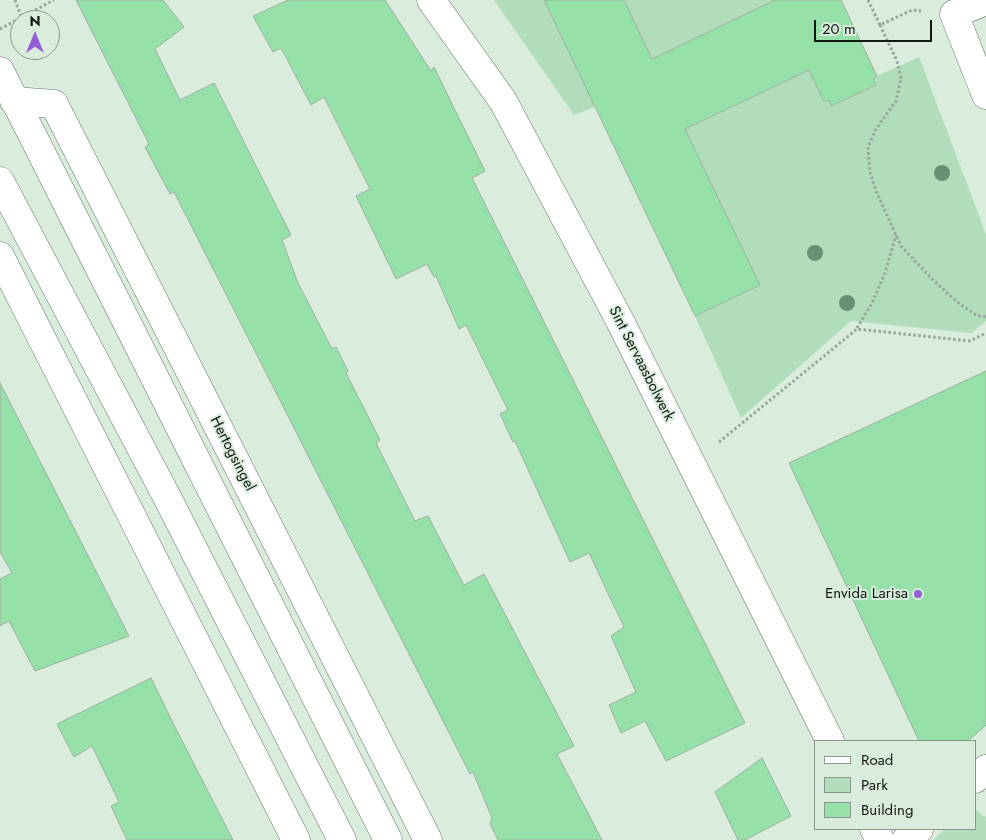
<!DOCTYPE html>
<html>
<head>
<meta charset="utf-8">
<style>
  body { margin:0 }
  #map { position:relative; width:986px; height:840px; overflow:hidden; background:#daeddd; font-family:Jost,sans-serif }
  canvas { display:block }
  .legend { position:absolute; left:814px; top:740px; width:162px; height:90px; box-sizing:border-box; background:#daeddd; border:1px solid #8a988c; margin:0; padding:6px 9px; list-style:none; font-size:15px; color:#111812 }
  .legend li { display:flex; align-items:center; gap:10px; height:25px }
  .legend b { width:25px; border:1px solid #8a988c }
  .north { position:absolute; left:10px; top:10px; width:50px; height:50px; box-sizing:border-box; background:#daeddd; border:1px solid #8a988c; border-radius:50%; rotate:0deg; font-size:14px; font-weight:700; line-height:20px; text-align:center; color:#111812 }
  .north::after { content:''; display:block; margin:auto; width:18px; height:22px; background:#935ed7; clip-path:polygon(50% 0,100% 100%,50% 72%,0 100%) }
  .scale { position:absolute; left:814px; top:20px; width:118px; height:22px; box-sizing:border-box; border:2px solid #111812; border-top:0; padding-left:6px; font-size:15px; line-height:18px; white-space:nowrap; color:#111812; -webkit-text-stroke:4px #daeddd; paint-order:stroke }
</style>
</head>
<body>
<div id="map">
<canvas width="986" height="840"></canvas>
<ul class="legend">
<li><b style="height:6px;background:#fff"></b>Road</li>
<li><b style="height:14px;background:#b1ddba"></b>Park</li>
<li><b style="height:14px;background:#96e0a9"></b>Building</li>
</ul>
<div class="north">N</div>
<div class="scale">20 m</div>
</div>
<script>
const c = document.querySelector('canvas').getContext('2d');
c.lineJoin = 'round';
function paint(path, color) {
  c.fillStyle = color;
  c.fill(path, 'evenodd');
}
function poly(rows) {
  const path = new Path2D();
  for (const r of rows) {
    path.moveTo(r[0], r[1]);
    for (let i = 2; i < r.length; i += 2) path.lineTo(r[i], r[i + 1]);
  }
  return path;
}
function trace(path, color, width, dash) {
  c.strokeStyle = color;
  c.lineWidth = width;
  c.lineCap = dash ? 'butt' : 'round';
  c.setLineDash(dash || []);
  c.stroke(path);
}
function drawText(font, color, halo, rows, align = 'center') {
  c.font = font + ' Jost,sans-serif';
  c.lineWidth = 4;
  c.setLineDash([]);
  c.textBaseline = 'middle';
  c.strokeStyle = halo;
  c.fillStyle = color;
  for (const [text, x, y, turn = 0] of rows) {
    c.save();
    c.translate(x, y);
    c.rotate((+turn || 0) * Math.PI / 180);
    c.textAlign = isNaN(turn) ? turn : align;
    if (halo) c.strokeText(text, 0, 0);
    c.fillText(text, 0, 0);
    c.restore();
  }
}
paint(poly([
  [494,0,544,0,595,107,574,115],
  [624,0,775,0,652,59],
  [919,57,986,234,986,321,971,333,851,321,741,418,695,316,760,285,685,129,809,70,824,101,829,100,832,106,876,85,873,79,877,76],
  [975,809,984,817,986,816,986,840,933,840,945,829,975,829]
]), '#b1ddba');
const building = poly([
  [76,0,163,0,184,27,155,49,180,100,214,83,291,235,282,240,298,283,332,349,336,347,348,371,346,373,380,440,376,443,415,521,428,516,464,585,484,574,574,746,557,754,602,840,498,840,490,824,492,818,473,772,470,774,174,192,170,194,145,147,149,144,76,0],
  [288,0,385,0,431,71,434,67,485,171,472,178,745,723,666,761,645,721,621,733,609,705,636,692,611,636,624,627,589,553,570,562,515,441,513,442,500,414,508,410,466,325,459,329,436,276,434,277,427,264,396,279,356,196,370,189,324,97,311,105,281,48,273,52,253,16,288,0],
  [544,0,624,0,652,59,775,0,841,0,877,76,873,79,876,85,831,106,829,100,824,101,809,70,685,129,760,285,695,316,544,0],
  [986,371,986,725,968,741,919,741,789,463,986,371],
  [0,383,129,636,35,671,9,621,0,626,0,579,12,573,0,552,0,383],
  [151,678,175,727,233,840,127,840,111,806,119,802,92,746,74,757,57,724,151,678],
  [762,758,791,816,745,840,738,840,715,792,762,758]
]);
paint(building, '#96e0a9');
trace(building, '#9dafa1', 1);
const street = poly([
  [431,0,503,101,620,321,830,741],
  [986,1,954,14,986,95],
  [14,101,54,104,428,840],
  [0,256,296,840],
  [975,779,986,769],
  [874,829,880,840],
  [906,840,919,829]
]);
const secondary = poly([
  [0,71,388,840],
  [0,181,168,499,342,840]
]);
trace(street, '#627466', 29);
trace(secondary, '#627466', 29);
trace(poly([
  [15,0,22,19],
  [868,0,880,25,912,10,921,11],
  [880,25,897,61,901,79,896,101,876,129,868,147,870,172,876,191,901,246,931,278,957,302,976,315,986,317],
  [0,29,54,0],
  [32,50,35,60],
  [857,328,872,303,885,273,896,235],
  [719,442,857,329,970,341,986,333]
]), '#97a69a', 3, [2.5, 2.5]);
trace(street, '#fff', 28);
trace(secondary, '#fff', 28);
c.fillStyle = '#689075';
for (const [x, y] of [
  [942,173],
  [815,253],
  [847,303]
]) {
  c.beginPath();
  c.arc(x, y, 8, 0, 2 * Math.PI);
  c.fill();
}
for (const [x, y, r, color] of [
  [918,594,5,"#935ed7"]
]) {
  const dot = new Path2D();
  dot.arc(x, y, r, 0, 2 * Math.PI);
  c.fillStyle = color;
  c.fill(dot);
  trace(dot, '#daeddd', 2);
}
drawText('15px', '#111812', '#daeddd', [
  ["Sint Servaasbolwerk",641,364,63],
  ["Hertogsingel",232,454,63]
]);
drawText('15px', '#111812', '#daeddd', [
  ["Envida Larisa",908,594]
], 'right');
</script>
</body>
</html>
